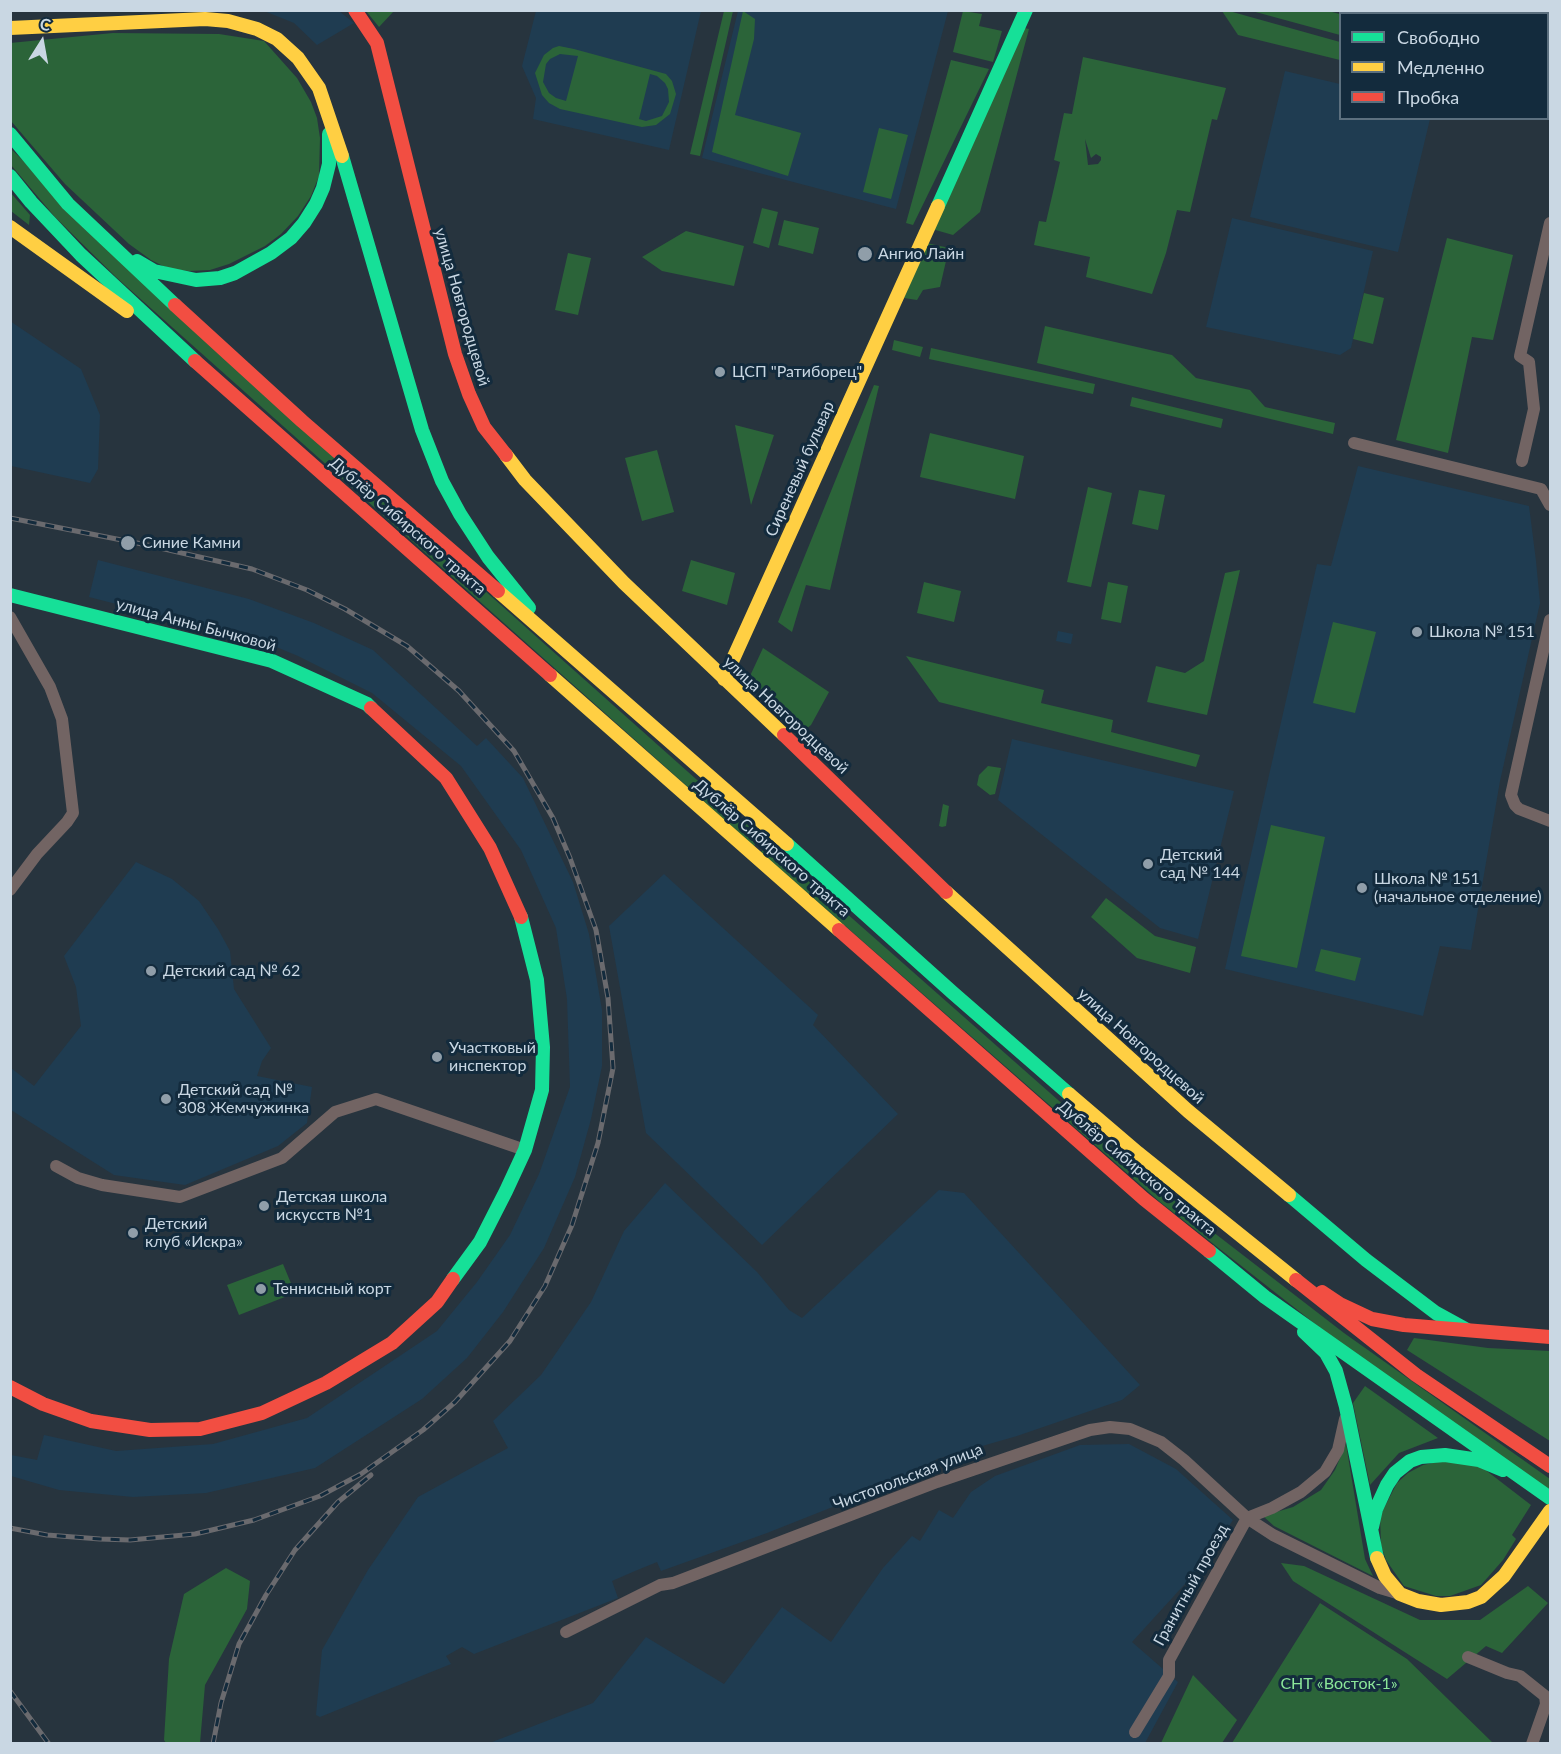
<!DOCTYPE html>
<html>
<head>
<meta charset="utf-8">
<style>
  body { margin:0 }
  #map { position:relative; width:1561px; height:1754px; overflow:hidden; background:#27343e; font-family:Lato,sans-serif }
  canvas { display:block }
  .frame { position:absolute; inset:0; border:12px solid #c9d7e3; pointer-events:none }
  .legend { position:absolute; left:1339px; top:12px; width:210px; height:108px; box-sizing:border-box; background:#132b3d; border:2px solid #5c707f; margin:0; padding:8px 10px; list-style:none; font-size:18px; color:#c9d7e3 }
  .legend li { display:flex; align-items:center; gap:12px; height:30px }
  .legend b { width:30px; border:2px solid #5c707f }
  .north { position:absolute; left:12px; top:12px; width:60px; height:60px; -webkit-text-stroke:4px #132b3d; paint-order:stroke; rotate:11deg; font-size:16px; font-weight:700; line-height:24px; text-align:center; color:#c9d7e3 }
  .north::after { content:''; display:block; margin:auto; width:21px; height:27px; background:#c9d7e3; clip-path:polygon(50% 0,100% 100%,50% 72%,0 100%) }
</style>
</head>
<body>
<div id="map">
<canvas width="1561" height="1754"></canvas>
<div class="frame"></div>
<ul class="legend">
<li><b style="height:8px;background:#16e098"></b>Свободно</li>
<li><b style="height:8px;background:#ffcf43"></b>Медленно</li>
<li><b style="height:8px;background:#f24e42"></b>Пробка</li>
</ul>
<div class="north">С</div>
</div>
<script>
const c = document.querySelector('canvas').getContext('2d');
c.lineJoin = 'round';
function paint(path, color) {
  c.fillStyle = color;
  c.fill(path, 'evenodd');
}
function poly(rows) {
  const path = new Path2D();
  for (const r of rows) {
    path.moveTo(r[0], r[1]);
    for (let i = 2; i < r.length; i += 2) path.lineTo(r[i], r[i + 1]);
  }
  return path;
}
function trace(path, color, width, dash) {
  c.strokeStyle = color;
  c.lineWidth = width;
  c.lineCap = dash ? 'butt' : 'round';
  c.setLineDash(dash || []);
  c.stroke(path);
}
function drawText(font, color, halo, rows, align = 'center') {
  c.font = font + ' Lato,sans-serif';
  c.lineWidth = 6;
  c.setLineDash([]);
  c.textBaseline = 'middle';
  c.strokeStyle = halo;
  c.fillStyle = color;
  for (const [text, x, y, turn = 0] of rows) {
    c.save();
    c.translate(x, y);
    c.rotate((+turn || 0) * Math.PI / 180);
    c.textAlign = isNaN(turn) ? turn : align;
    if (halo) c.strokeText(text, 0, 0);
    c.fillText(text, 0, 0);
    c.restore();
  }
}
paint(poly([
  [264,11,339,11,354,23,317,45,294,23],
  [536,11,701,11,669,150,533,119,536,98,522,66],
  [738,11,948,11,896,209,702,158],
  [1285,71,1340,84,1340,118,1430,119,1398,252,1250,217],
  [1232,218,1373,251,1351,348,1340,355,1206,327],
  [10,321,81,369,100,415,98,469,90,483,11,466],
  [1358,466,1529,506,1536,561,1540,603,1500,781,1471,950,1440,946,1423,1016,1225,969,1317,564,1331,566],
  [98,560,249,599,314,623,373,650,477,746,486,738,523,778,573,882,589,934,602,1010,602,1066,591,1119,575,1177,544,1248,503,1312,467,1358,422,1399,315,1468,206,1493,133,1497,59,1490,11,1476,11,1455,37,1460,44,1435,116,1451,213,1444,307,1418,437,1331,477,1282,510,1235,539,1174,570,1087,567,999,556,928,521,850,461,766,372,693,298,656,264,642,89,597],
  [1058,631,1073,634,1071,644,1056,641],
  [1012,739,1234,791,1198,939,1160,928,998,800],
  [136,862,172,879,199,901,218,929,230,951,234,989,271,1048,262,1061,257,1076,312,1087,307,1123,278,1146,185,1185,114,1175,11,1110,11,1068,34,1086,81,1026,76,987,64,956],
  [664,874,818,1015,813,1025,898,1114,762,1245,646,1133,609,926],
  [665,1183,757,1272,789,1310,802,1318,939,1190,964,1193,1140,1385,1122,1400,1017,1436,937,1459,921,1472,767,1533,661,1571,657,1562,635,1571,612,1581,618,1598,474,1654,462,1647,446,1656,451,1664,320,1717,316,1715,322,1650,368,1570,418,1497,508,1448,493,1421,541,1375,591,1302,624,1231],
  [1129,1444,1176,1469,1233,1520,1204,1563,1132,1642,1178,1682,1145,1743,487,1744,593,1703,646,1637,724,1684,782,1607,831,1642,883,1568,912,1536,920,1541,939,1510,953,1518,971,1492,995,1476,1080,1445]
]), '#1f3c51');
paint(poly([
  [1324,10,1340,14,1340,35,1252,11],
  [366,11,394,11,379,27],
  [724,11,733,11,700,156,690,154],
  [743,11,755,19,754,39,735,115,801,133,788,176,712,152],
  [963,11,982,14,979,26,1002,31,993,62,953,52],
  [1222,11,1229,11,1340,42,1340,60,1238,35],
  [1024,28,1029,29,980,212,953,235,932,229],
  [113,33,219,34,264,41,297,78,311,102,317,118,320,138,319,176,311,196,298,216,281,234,265,246,229,264,210,270,189,271,169,269,151,260,129,244,65,184,11,121,10,43],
  [559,46,574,49,666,74,672,81,676,94,670,114,656,125,642,127,560,109,549,103,542,95,535,73,544,55,553,48],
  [560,54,578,56,566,101,556,98,549,93,543,82,546,64,550,59],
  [650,74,657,76,665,83,668,89,669,102,662,116,646,121,639,119],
  [1083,57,1226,88,1217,120,1212,119,1190,212,1177,210,1166,253,1152,294,1086,277,1090,257,1034,245,1039,221,1046,222,1060,162,1054,160,1064,113,1072,114],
  [1085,139,1091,158,1096,154,1101,157,1101,160,1098,164,1088,165],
  [951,60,989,69,913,225,906,223],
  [879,128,908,135,891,199,863,192],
  [10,148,299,425,761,837,754,846,117,278,55,217,11,165],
  [10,192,30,215,29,225,11,211],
  [762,208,778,212,769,248,753,243],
  [784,220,819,228,813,254,778,245],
  [686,231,744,246,734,286,662,271,642,257],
  [1447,238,1513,255,1493,340,1472,337,1448,453,1396,440],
  [927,243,949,248,940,287,923,290,917,300,904,298],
  [568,253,591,258,578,315,555,310],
  [1364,293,1384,298,1373,344,1353,339],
  [1045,326,1172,355,1196,378,1250,390,1265,407,1335,423,1333,434,1037,363],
  [894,340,923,347,920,357,892,350],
  [931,348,1095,384,1093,394,929,359],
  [874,385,879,386,830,590,806,585,792,632,778,622],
  [1132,397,1223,419,1221,428,1130,406],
  [735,425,774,435,751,505],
  [930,433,1024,456,1015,499,920,477],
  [657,450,674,512,642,521,625,458],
  [1088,487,1112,493,1091,587,1067,582],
  [1139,490,1165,495,1158,530,1132,524],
  [691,560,735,573,727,605,682,591],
  [1240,570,1207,715,1147,702,1156,666,1185,673,1204,661,1225,573],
  [924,582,961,591,954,622,917,613],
  [1108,582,1128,586,1121,623,1101,619],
  [1333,622,1376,632,1355,713,1313,703],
  [763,648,829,692,811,725,806,729,777,710,750,676],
  [906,656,1044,690,1041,703,1113,720,1111,732,1200,755,1196,767,939,702],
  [988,766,1001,768,995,794,990,795,977,785,979,775],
  [943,804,949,806,946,826,942,827,939,826],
  [1271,825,1325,837,1297,968,1241,956],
  [768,844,1109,1145,1204,1225,1344,1333,1550,1479,1550,1492,1328,1334,1160,1202,761,852],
  [1106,898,1155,936,1196,947,1190,973,1137,958,1091,917],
  [1321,949,1361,958,1355,981,1315,971],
  [283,1264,295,1293,239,1315,227,1285],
  [1414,1338,1488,1348,1550,1351,1550,1441,1407,1350],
  [1365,1386,1438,1438,1399,1453,1370,1485,1353,1403],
  [1346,1444,1365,1559,1373,1576,1274,1526,1263,1516,1293,1507,1321,1490,1335,1470],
  [1442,1461,1479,1465,1531,1505,1512,1535,1516,1539,1503,1560,1481,1585,1450,1596,1436,1596,1404,1586,1386,1560,1381,1545,1380,1516,1397,1483,1408,1473,1423,1465],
  [1281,1563,1304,1566,1420,1620,1480,1620,1528,1586,1548,1603,1502,1653,1486,1646,1447,1679,1293,1581],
  [226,1568,250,1581,247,1609,205,1685,200,1743,166,1743,164,1740,169,1659,184,1594],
  [1320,1603,1407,1659,1493,1743,1232,1743],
  [1193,1675,1237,1720,1222,1743,1161,1743]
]), '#2b6439');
trace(poly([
  [1354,443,1541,489,1550,505],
  [1522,461,1534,409,1529,362,1520,356,1550,223],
  [10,617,50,687,62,719,73,813,67,822,37,854,10,890],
  [1550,620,1511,795,1515,805,1519,809,1550,821],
  [56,1166,78,1178,102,1185,180,1197,282,1158,335,1112,376,1099,525,1150],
  [1247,1518,1272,1508,1301,1492,1325,1472,1338,1450,1345,1419],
  [566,1632,660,1585,673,1583,937,1482,1090,1430,1110,1427,1130,1429,1161,1442,1184,1460,1247,1518,1273,1535,1380,1588,1400,1594],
  [1468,1657,1507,1673,1520,1676,1545,1696,1546,1704,1532,1744],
  [1135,1732,1169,1676,1169,1660,1247,1518]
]), '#726463', 12);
trace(poly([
  [10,134,68,204,175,305],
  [342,156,422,430,442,481,460,514,488,557,529,608],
  [10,176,31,202,81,255,195,361],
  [938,206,1026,10],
  [137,261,154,271,196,280,220,278,235,273,271,253,291,238,304,223,316,204,323,188,329,164,329,134],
  [10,595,272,661,367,704,371,708],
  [787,844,953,993,1069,1094],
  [1289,1195,1366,1260,1436,1313,1467,1330],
  [1209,1251,1265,1297,1550,1498],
  [453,1279,480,1242,506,1191,525,1150,542,1090,543,1047,537,980,521,917],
  [1304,1332,1326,1353,1336,1371,1346,1407,1377,1558],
  [1372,1527,1376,1509,1387,1485,1395,1473,1410,1461,1421,1457,1445,1455,1479,1460,1503,1470]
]), '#16e098', 14);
trace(poly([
  [10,28,205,19,228,21,257,29,277,39,298,58,319,88,342,156],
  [10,227,127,311],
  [506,455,525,480,624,583,784,735],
  [498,591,787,844],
  [550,675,839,930],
  [724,679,938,206],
  [946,892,1188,1111,1289,1195],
  [1069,1094,1138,1153,1296,1280],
  [1377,1558,1385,1576,1400,1594,1418,1601,1441,1605,1468,1602,1481,1597,1504,1576,1550,1511]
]), '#ffcf43', 14);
trace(poly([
  [355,10,377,43,455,354,469,394,484,427,506,455],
  [175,305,302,421,498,591],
  [195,361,550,675],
  [371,708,446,778,490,848,521,917],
  [784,735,946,892],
  [839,930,1144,1199,1209,1251],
  [1296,1280,1416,1375,1550,1466],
  [1322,1292,1340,1304,1372,1319,1404,1325,1550,1337],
  [10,1387,43,1404,91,1421,150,1430,200,1429,262,1413,326,1383,392,1343,437,1302,453,1279]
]), '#f24e42', 14);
const rail = poly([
  [10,518,147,545,252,569,307,590,345,609,407,646,459,691,514,751,553,818,570,858,596,930,608,998,613,1068,598,1143,572,1225,545,1286,510,1341,455,1402,423,1430,361,1474,320,1496,254,1520,195,1534,130,1540,100,1539,47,1535,10,1528],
  [10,1691,49,1744],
  [213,1744,221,1703,239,1644,266,1595,295,1550,338,1502,371,1475]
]);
trace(rail, '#6a6a6e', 5);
trace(rail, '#132b3d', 3, [9]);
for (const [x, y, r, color] of [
  [865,254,8,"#909ea9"],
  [720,372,6,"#909ea9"],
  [128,543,8,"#909ea9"],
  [1417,632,6,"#909ea9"],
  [1148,864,6,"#909ea9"],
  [1362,888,6,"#909ea9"],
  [151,971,6,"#909ea9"],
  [437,1057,6,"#909ea9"],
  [166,1099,6,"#909ea9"],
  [264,1206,6,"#909ea9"],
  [133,1233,6,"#909ea9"],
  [261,1289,6,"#909ea9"]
]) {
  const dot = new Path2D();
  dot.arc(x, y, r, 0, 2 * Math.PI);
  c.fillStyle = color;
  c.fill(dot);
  trace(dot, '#132b3d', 2);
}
drawText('16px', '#c9d7e3', '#132b3d', [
  ["Ангио Лайн",878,254],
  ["ЦСП \"Ратиборец\"",732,372],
  ["Синие Камни",142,543],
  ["Школа № 151",1429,632],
  ["Детский",1160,855],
  ["сад № 144",1160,873],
  ["Школа № 151",1374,879],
  ["(начальное отделение)",1374,897],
  ["Детский сад № 62",163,971],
  ["Участковый",449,1048],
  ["инспектор",449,1066],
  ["Детский сад №",178,1090],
  ["308 Жемчужинка",178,1108],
  ["Детская школа",276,1197],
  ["искусств №1",276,1215],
  ["Детский",145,1224],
  ["клуб «Искра»",145,1242],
  ["Теннисный корт",273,1289]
], 'left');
drawText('16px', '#c9d7e3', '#132b3d', [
  ["улица Новгородцевой",462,307,74],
  ["Сиреневый бульвар",800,469,-66],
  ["Дублёр Сибирского тракта",408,526,41],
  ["улица Анны Бычковой",196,625,15],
  ["улица Новгородцевой",786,715,43],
  ["Дублёр Сибирского тракта",772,848,41],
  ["улица Новгородцевой",1141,1046,42],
  ["Дублёр Сибирского тракта",1137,1168,40],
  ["Чистопольская улица",908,1477,-21],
  ["Гранитный проезд",1191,1585,-61]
]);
drawText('16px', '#8be699', '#132b3d', [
  ["СНТ «Восток-1»",1339,1684]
]);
</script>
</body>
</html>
